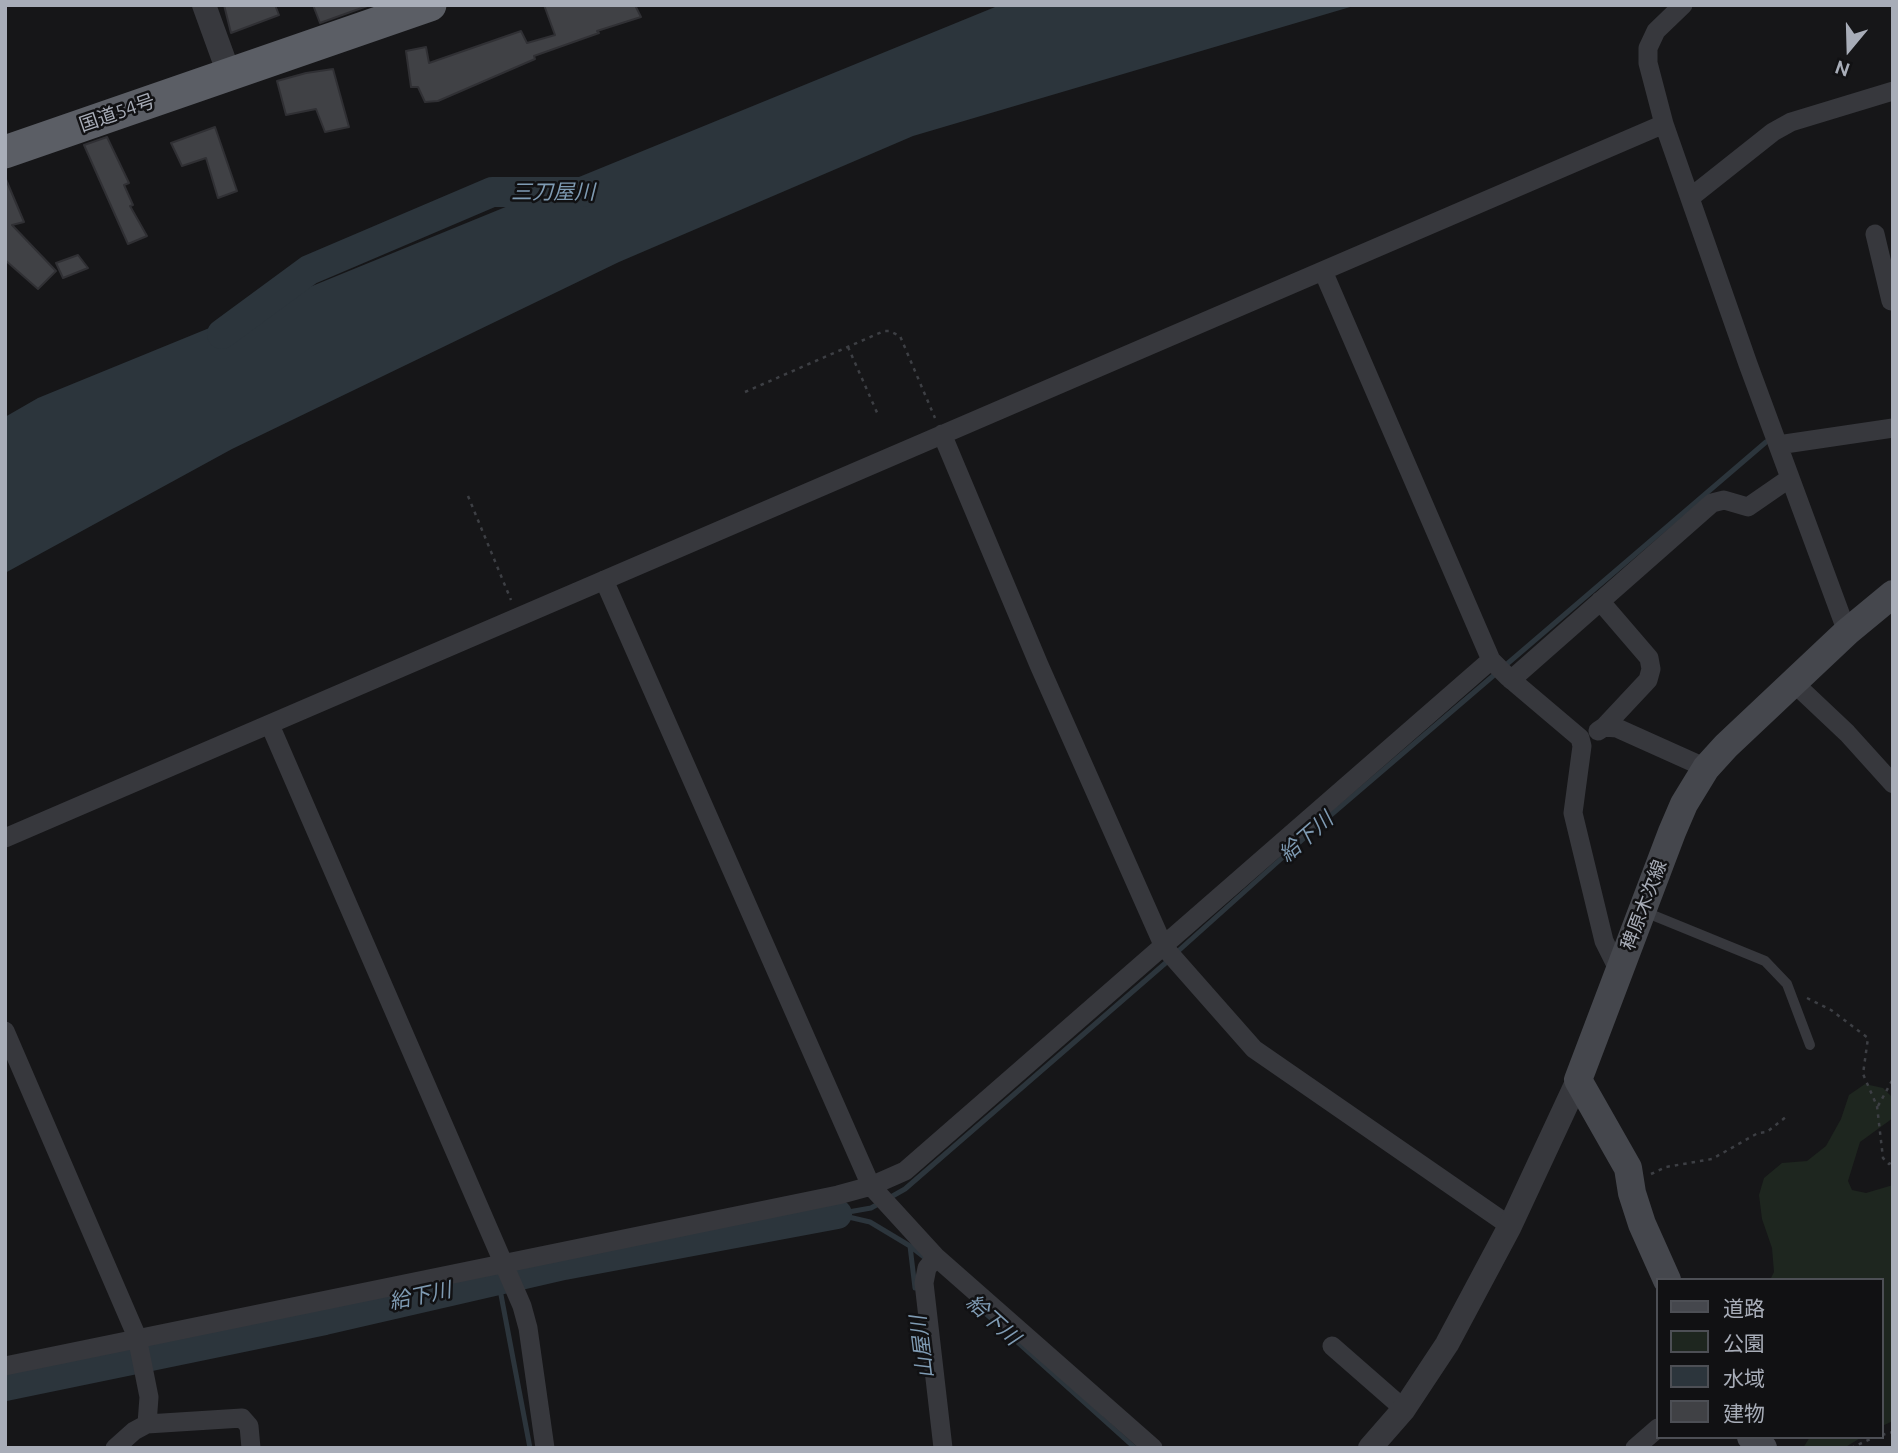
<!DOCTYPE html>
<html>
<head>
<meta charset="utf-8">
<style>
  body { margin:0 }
  #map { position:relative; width:1898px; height:1453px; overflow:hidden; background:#161618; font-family:Ubuntu,"Noto Sans JP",sans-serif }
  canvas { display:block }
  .frame { position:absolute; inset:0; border:7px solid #a8adb8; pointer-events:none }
  .legend { position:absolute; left:1656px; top:1278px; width:228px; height:161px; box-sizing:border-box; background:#111113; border:2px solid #4d4f55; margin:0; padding:9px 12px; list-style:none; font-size:21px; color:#a8adb8 }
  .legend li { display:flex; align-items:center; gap:14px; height:35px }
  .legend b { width:35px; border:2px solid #4d4f55 }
  .north { position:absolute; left:1814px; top:14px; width:70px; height:70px; -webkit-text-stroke:5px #111113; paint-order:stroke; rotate:199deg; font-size:19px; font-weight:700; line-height:28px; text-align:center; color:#a8adb8 }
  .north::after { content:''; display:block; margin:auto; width:24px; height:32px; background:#a8adb8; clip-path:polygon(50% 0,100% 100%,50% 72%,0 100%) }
</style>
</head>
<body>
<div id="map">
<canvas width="1898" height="1453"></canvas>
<div class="frame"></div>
<ul class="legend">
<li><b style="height:9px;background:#45474d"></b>道路</li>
<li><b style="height:19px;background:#1e261f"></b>公園</li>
<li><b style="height:19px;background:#2c353c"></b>水域</li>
<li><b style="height:19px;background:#404145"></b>建物</li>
</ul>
<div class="north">N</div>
</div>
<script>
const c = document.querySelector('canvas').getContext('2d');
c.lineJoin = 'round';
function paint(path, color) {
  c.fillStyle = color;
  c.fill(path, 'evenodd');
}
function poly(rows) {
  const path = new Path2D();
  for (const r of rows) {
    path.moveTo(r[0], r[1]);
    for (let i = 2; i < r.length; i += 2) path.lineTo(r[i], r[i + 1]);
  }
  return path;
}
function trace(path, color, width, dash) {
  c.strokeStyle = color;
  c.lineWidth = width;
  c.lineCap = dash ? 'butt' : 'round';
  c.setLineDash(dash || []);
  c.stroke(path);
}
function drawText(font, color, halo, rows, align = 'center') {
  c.font = font + ' Ubuntu,"Noto Sans JP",sans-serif';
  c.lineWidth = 5;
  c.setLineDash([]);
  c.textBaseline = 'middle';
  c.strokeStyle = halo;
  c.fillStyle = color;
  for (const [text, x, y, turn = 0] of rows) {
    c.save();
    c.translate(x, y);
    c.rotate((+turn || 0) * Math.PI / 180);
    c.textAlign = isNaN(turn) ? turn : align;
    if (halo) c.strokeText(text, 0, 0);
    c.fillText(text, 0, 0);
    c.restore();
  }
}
paint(poly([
  [1865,1084,1883,1088,1893,1098,1893,1118,1860,1142,1848,1181,1852,1190,1866,1193,1893,1185,1893,1421,1882,1426,1882,1280,1770,1280,1774,1272,1772,1248,1762,1219,1759,1195,1764,1178,1782,1163,1807,1161,1826,1146,1841,1119,1849,1095],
  [1810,1437,1862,1437,1844,1448,1803,1448]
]), '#1e261f');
paint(poly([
  [1000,5,1357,5,913,136,619,262,232,449,5,573,5,417,38,398]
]), '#2c353c');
trace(poly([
  [1176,953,1311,832,1766,442],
  [889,1198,905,1189,1169,960],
  [837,1214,871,1208,880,1203],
  [840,1215,870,1222,910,1246,924,1257],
  [910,1246,915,1288],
  [498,1279,530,1448],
  [975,1304,1135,1448]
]), '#2c353c', 5);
trace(poly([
  [222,334,309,270,492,192,583,192],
  [5,1386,325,1320,564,1265,837,1214]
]), '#2c353c', 30);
const building = poly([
  [224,5,275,5,279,15,231,33,224,5],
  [313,5,370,5,320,23,313,5],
  [544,5,635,5,641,17,597,31,599,33,534,56,535,59,438,101,425,102,418,87,411,87,406,51,426,47,429,63,521,31,527,43,555,35,544,5],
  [333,69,349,127,325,132,316,109,286,115,277,81,306,73,333,69],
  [215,127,237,191,218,198,206,158,182,166,171,143,215,127],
  [107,137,129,183,124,185,133,205,130,206,147,236,128,244,84,145,107,137],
  [5,177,24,222,12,225,56,271,38,289,5,260,5,177],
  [78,255,88,268,63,278,56,263,78,255]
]);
paint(building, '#404145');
trace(building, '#303034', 2);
trace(poly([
  [848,347,879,417],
  [745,392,884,331,889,331,900,336,935,418],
  [468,496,511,600],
  [1807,998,1831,1010,1868,1038,1863,1074,1877,1106,1883,1158,1889,1164,1893,1161],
  [1878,1106,1893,1079],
  [1651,1174,1666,1167,1712,1159,1758,1133,1767,1132,1787,1116],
  [1882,1435,1893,1432],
  [1851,1448,1875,1437]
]), '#3d3f44', 2.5, [3.5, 5]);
trace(poly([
  [1645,912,1765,961,1787,984,1810,1045]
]), '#37383d', 10);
trace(poly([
  [1683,5,1656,31,1648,48,1648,63,1664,124,1748,364,1847,632],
  [1691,197,1773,132,1791,122,1893,91],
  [1875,234,1891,301],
  [1323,271,1491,660,1508,677,1580,738,1582,746,1573,813,1604,941,1619,971],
  [942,434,1039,665,1164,947,1254,1049,1510,1226],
  [1778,445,1893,428],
  [604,580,871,1186,936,1257,1153,1448],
  [1600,601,1649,658,1651,669,1648,680,1604,727],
  [1511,680,1712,503,1724,500,1748,507,1790,478],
  [1794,683,1847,733,1893,784],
  [270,725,522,1306,528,1328,545,1448],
  [1598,731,1604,727,1617,728,1706,768],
  [5,838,1664,124],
  [5,1031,137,1337,149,1397,147,1424,242,1418,249,1426,251,1448],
  [936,1257,927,1268,924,1283,943,1448],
  [1332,1346,1404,1409],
  [5,1366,838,1195,871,1186,905,1171,1491,660],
  [115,1448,134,1431,147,1424],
  [1635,1448,1658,1428]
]), '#37383d', 19);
trace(poly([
  [204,5,229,74],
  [1370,1448,1404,1409,1447,1344,1510,1226,1578,1080]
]), '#37383d', 24);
trace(poly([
  [1667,1280,1642,1224,1632,1193,1628,1168,1578,1080,1672,832,1684,804,1706,768,1726,746,1847,632,1893,594],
  [1751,1437,1763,1448]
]), '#45474d', 28);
trace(poly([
  [5,152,430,5]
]), '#5b5e65', 33);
drawText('19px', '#a8adb8', '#111113', [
  ["国道54号",117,113,-19],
  ["稗原木次線",1644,905,-69]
]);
drawText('italic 21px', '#7f9bb3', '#111113', [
  ["三刀屋川",553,192],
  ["給下川",1306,837,-41],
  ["給下川",420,1296,-12],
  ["給下川",993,1320,42],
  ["山屋川",922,1347,-97]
]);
</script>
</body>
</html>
